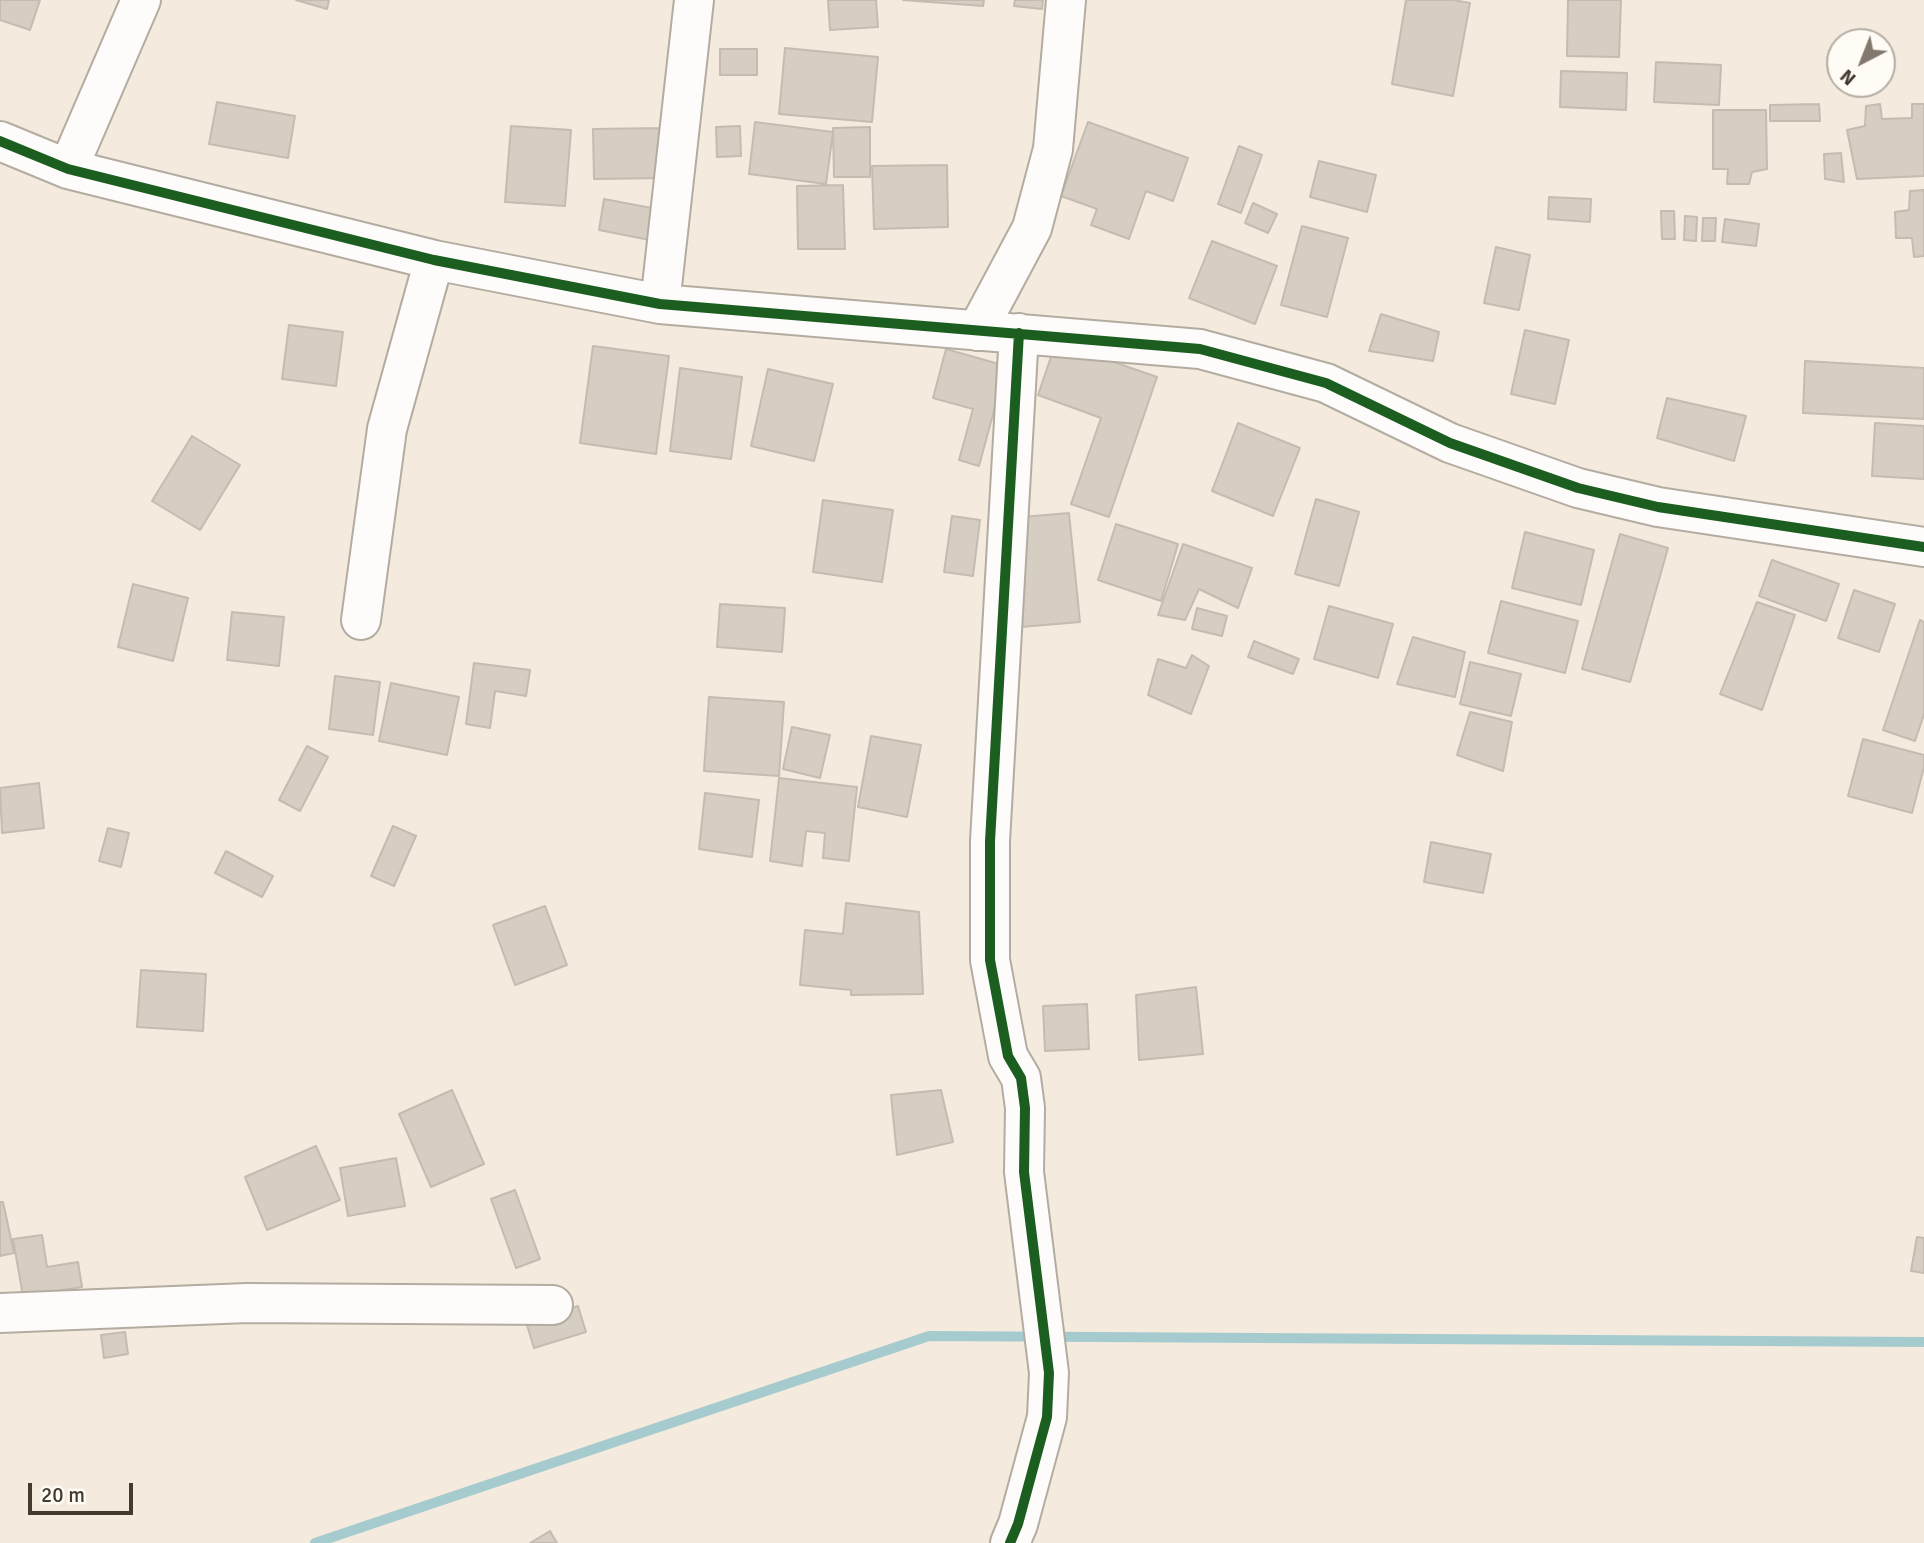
<!DOCTYPE html>
<html>
<head>
<meta charset="utf-8">
<style>
  body { margin:0 }
  #map { position:relative; width:1924px; height:1543px; overflow:hidden; background:#f4eadd; font-family:Signika,sans-serif }
  canvas { display:block }
  .north { position:absolute; left:1826px; top:28px; width:70px; height:70px; box-sizing:border-box; background:#fffbf5; border:2px solid #b4aea6; border-radius:50%; rotate:222deg; font-size:19px; font-weight:700; line-height:28px; text-align:center; color:#443b30 }
  .north::after { content:''; display:block; margin:auto; width:24px; height:32px; background:#82786d; clip-path:polygon(50% 0,100% 100%,50% 72%,0 100%) }
  .scale { position:absolute; left:28px; top:1483px; width:105px; height:32px; box-sizing:border-box; border:4px solid #443b30; border-top:0; padding-left:9px; font-size:21px; line-height:24px; white-space:nowrap; color:#443b30; -webkit-text-stroke:5px #fffbf5; paint-order:stroke }
</style>
</head>
<body>
<div id="map">
<canvas width="1924" height="1543"></canvas>
<div class="north">N</div>
<div class="scale">20 m</div>
</div>
<script>
const c = document.querySelector('canvas').getContext('2d');
c.lineJoin = 'round';
function poly(rows) {
  const path = new Path2D();
  for (const r of rows) {
    path.moveTo(r[0], r[1]);
    for (let i = 2; i < r.length; i += 2) path.lineTo(r[i], r[i + 1]);
  }
  return path;
}
function trace(path, color, width, dash) {
  c.strokeStyle = color;
  c.lineWidth = width;
  c.lineCap = dash ? 'butt' : 'round';
  c.setLineDash(dash || []);
  c.stroke(path);
}
function paint(path, color) {
  c.fillStyle = color;
  c.fill(path, 'evenodd');
}
trace(poly([
  [315,1543,929,1336,1924,1342]
]), '#a6cbcf', 10);
const building = poly([
  [0,0,40,0,30,30,0,20,0,0],
  [296,0,329,0,327,9,296,0],
  [828,0,876,0,878,27,830,30,828,0],
  [903,0,984,0,983,6,903,0],
  [1015,0,1043,0,1042,9,1014,6,1015,0],
  [1406,0,1453,0,1470,3,1453,96,1392,84,1406,0],
  [1568,0,1621,0,1619,57,1567,56,1568,0],
  [785,48,878,57,872,122,779,114,785,48],
  [720,49,757,49,757,75,720,75,720,49],
  [1656,62,1721,65,1719,105,1654,102,1656,62],
  [1561,71,1627,73,1626,110,1560,107,1561,71],
  [217,102,295,116,288,158,209,144,217,102],
  [1819,104,1820,121,1770,121,1770,105,1819,104],
  [1880,104,1882,119,1912,118,1912,104,1924,104,1924,176,1857,179,1847,130,1865,126,1866,106,1880,104],
  [1713,110,1766,110,1767,169,1752,172,1749,184,1727,184,1728,169,1713,169,1713,110],
  [755,122,833,132,826,184,749,174,755,122],
  [1088,122,1188,158,1173,201,1146,191,1129,239,1091,225,1097,209,1061,196,1088,122],
  [511,126,571,130,565,206,505,202,511,126],
  [740,126,741,156,717,157,716,127,740,126],
  [870,127,870,177,834,177,833,128,870,127],
  [663,128,664,178,594,179,593,129,663,128],
  [1239,146,1262,155,1241,213,1218,204,1239,146],
  [1841,153,1844,182,1825,179,1824,154,1841,153],
  [1319,161,1376,175,1367,212,1310,197,1319,161],
  [947,165,948,227,874,229,872,166,947,165],
  [843,185,845,249,798,249,797,186,843,185],
  [1924,190,1924,256,1914,257,1912,238,1896,238,1895,212,1909,210,1910,191,1924,190],
  [1549,197,1591,199,1590,222,1548,219,1549,197],
  [604,199,662,210,655,241,599,230,604,199],
  [1253,203,1277,214,1268,233,1245,223,1253,203],
  [1661,211,1674,211,1675,239,1662,239,1661,211],
  [1685,216,1697,217,1696,241,1684,240,1685,216],
  [1703,218,1716,218,1715,241,1702,241,1703,218],
  [1725,219,1759,224,1756,246,1722,242,1725,219],
  [1302,226,1348,238,1327,317,1281,305,1302,226],
  [1212,241,1277,266,1255,324,1189,298,1212,241],
  [1496,247,1530,255,1519,310,1484,303,1496,247],
  [1381,314,1439,332,1433,361,1369,351,1381,314],
  [289,325,343,332,336,386,282,379,289,325],
  [1525,330,1569,340,1555,404,1511,394,1525,330],
  [1056,342,1157,377,1109,517,1071,504,1101,418,1038,395,1056,342],
  [593,346,669,356,656,454,580,443,593,346],
  [946,349,1006,366,979,466,959,460,973,409,933,398,946,349],
  [1805,361,1924,368,1924,419,1803,413,1805,361],
  [680,368,742,377,731,459,670,451,680,368],
  [768,369,833,384,814,461,751,446,768,369],
  [1667,398,1746,416,1734,461,1657,438,1667,398],
  [1238,423,1300,448,1273,516,1212,491,1238,423],
  [1875,423,1924,426,1924,479,1872,476,1875,423],
  [192,436,240,465,200,530,152,501,192,436],
  [1316,499,1359,512,1339,586,1295,574,1316,499],
  [823,500,893,510,882,582,813,572,823,500],
  [1069,513,1080,622,1021,627,1010,518,1069,513],
  [952,516,980,520,973,576,944,572,952,516],
  [1116,524,1178,544,1161,601,1098,580,1116,524],
  [1525,532,1594,550,1581,605,1512,588,1525,532],
  [1620,534,1668,548,1630,682,1582,669,1620,534],
  [1183,544,1252,568,1238,608,1199,589,1185,620,1158,615,1183,544],
  [1772,560,1839,584,1826,621,1759,596,1772,560],
  [133,584,188,598,173,661,118,647,133,584],
  [1854,590,1895,604,1879,652,1838,638,1854,590],
  [1501,601,1578,621,1565,673,1488,653,1501,601],
  [1757,602,1795,615,1762,710,1720,694,1757,602],
  [720,604,785,608,782,652,717,647,720,604],
  [1329,606,1393,624,1378,678,1314,659,1329,606],
  [1197,608,1227,616,1222,636,1192,629,1197,608],
  [232,612,284,617,279,666,227,660,232,612],
  [1920,620,1924,622,1924,714,1915,741,1883,730,1920,620],
  [1413,637,1465,652,1455,697,1397,684,1413,637],
  [1254,641,1299,659,1293,674,1248,657,1254,641],
  [1192,655,1209,666,1191,714,1148,695,1158,659,1186,668,1192,655],
  [1470,662,1521,674,1511,716,1460,704,1470,662],
  [474,663,530,670,526,696,495,691,490,728,466,724,474,663],
  [335,676,380,682,373,735,329,729,335,676],
  [391,683,459,697,447,755,379,741,391,683],
  [709,697,784,702,779,776,704,771,709,697],
  [1470,712,1512,722,1503,771,1457,755,1470,712],
  [792,727,830,735,820,778,783,769,792,727],
  [871,736,921,745,907,817,858,807,871,736],
  [1863,739,1924,755,1924,767,1912,813,1848,796,1863,739],
  [307,746,328,757,300,811,279,800,307,746],
  [779,778,857,787,849,861,823,858,825,833,806,831,802,866,770,861,779,778],
  [39,783,44,828,2,833,0,788,39,783],
  [705,793,759,800,752,857,699,849,705,793],
  [393,826,416,836,394,886,371,876,393,826],
  [108,828,129,833,121,867,99,861,108,828],
  [1431,842,1491,854,1483,893,1424,882,1431,842],
  [226,851,273,876,262,897,215,873,226,851],
  [846,903,919,912,923,994,851,995,851,990,800,985,805,930,843,934,846,903],
  [545,906,567,965,515,985,493,925,545,906],
  [141,970,206,974,203,1031,137,1027,141,970],
  [1196,987,1203,1054,1139,1060,1136,995,1196,987],
  [1087,1004,1089,1049,1045,1051,1043,1006,1087,1004],
  [452,1090,484,1164,431,1187,399,1114,452,1090],
  [941,1090,953,1142,897,1155,891,1095,941,1090],
  [316,1146,340,1200,267,1230,245,1177,316,1146],
  [396,1158,405,1206,348,1216,340,1168,396,1158],
  [515,1190,540,1259,516,1268,491,1199,515,1190],
  [0,1202,3,1202,14,1253,0,1256,0,1202],
  [42,1235,47,1267,78,1262,82,1287,23,1296,13,1239,42,1235],
  [1917,1237,1924,1238,1924,1273,1911,1271,1917,1237],
  [578,1306,586,1332,534,1348,526,1322,578,1306],
  [125,1332,128,1354,104,1358,101,1335,125,1332],
  [550,1531,557,1543,530,1543,550,1531]
]);
paint(building, '#d6cec3');
trace(building, '#c5bcb1', 2);
const minor = poly([
  [0,141,68,169,434,260,660,304,1200,349,1326,383,1450,443,1578,488,1658,507,1924,547],
  [68,169,141,0],
  [660,304,694,0],
  [977,331,1032,228,1053,149,1066,0],
  [361,620,387,429,434,260],
  [0,1313,247,1303,553,1305],
  [1010,1543,1018,1524,1047,1417,1049,1373,1024,1172,1025,1108,1021,1078,1008,1056,990,960,990,841,1019,333]
]);
trace(minor, '#b4aca1', 42);
trace(minor, '#fdfcfa', 38);
trace(poly([
  [0,141,68,169,434,260,660,304,1200,349,1326,383,1450,443,1578,488,1658,507,1924,547],
  [1010,1543,1018,1524,1047,1417,1049,1373,1024,1172,1025,1108,1021,1078,1008,1056,990,960,990,841,1019,333]
]), '#1b5e20', 10);
</script>
</body>
</html>
